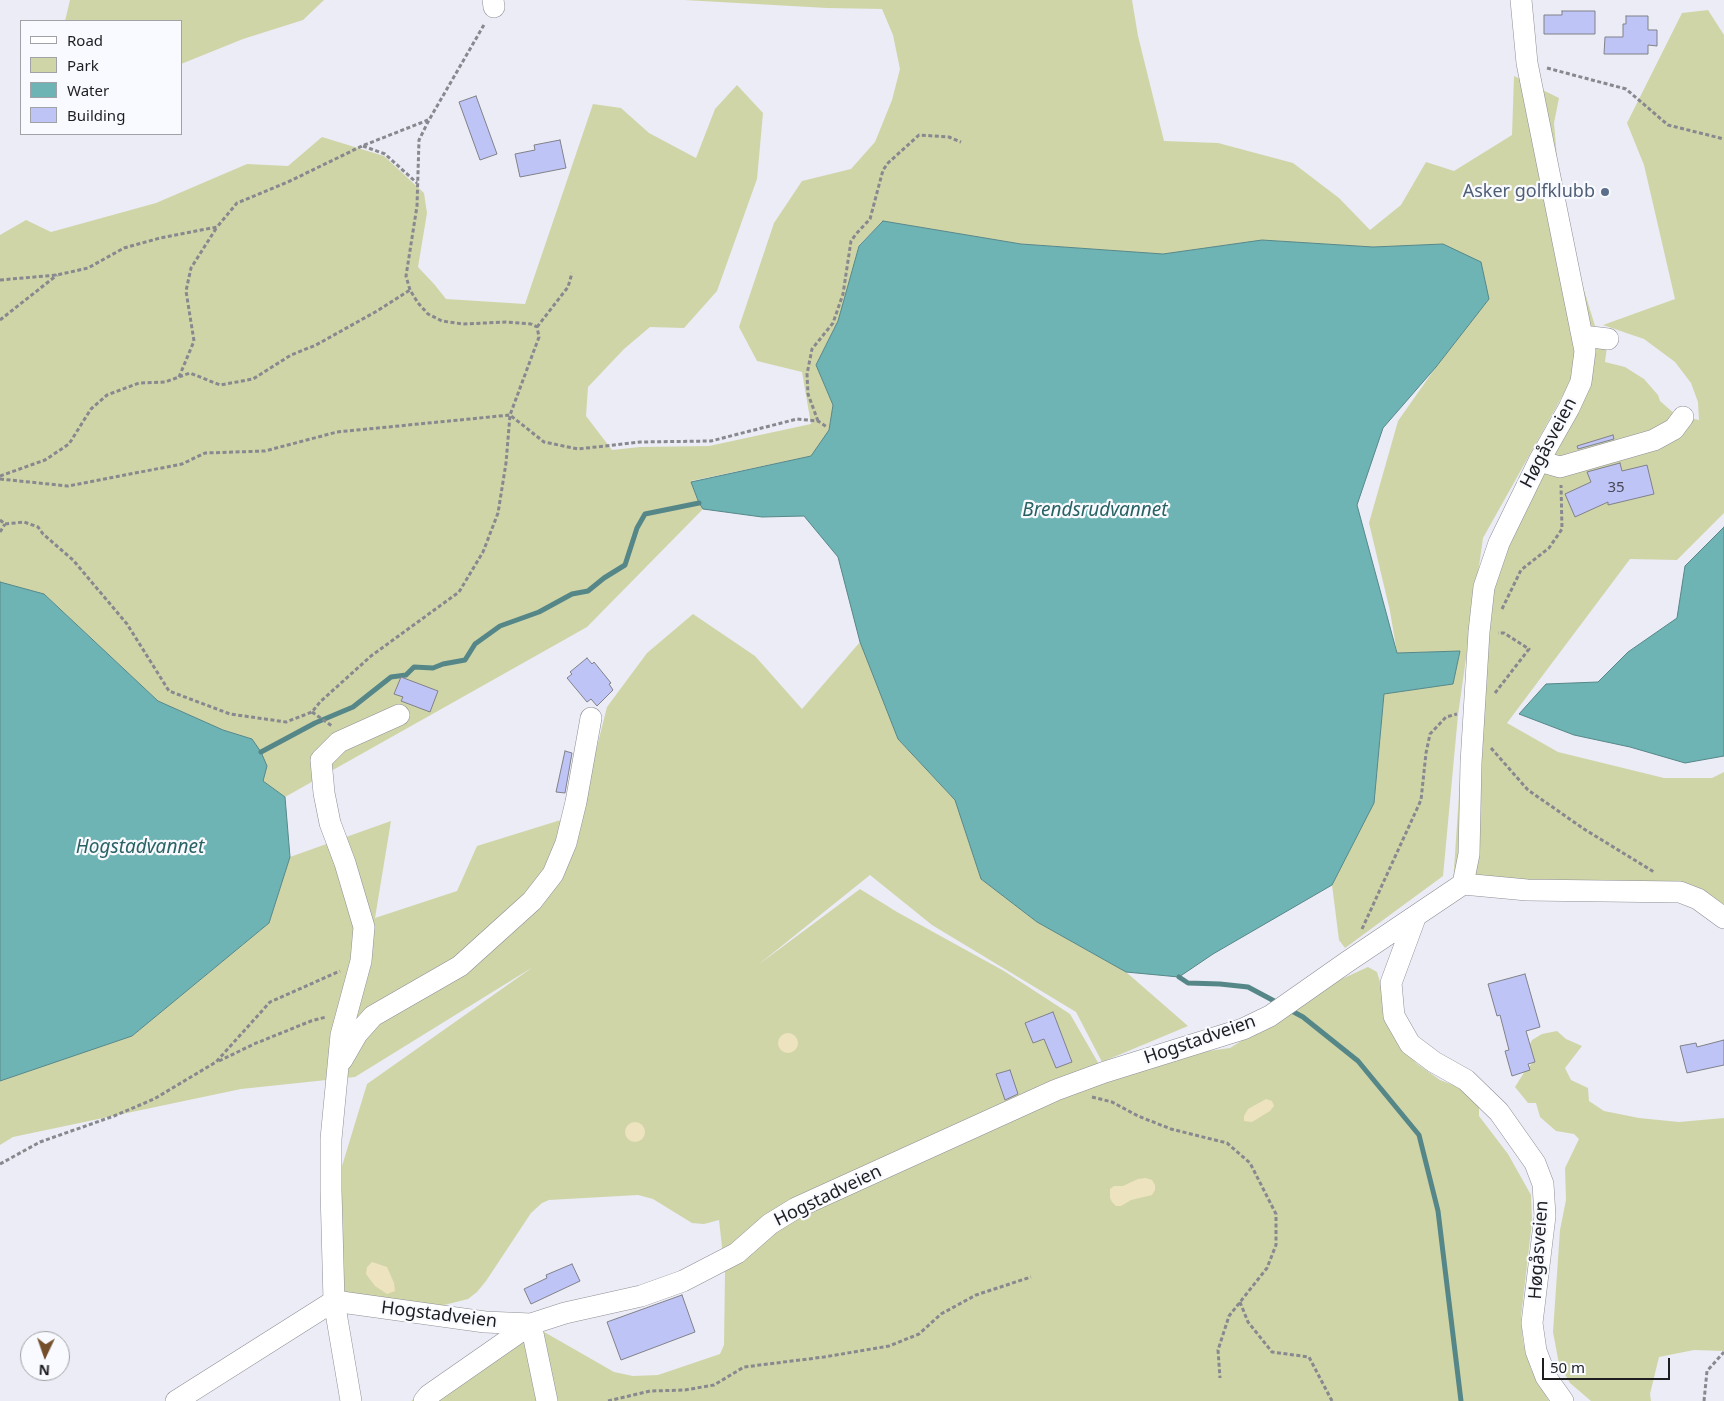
<!DOCTYPE html>
<html>
<head>
<meta charset="utf-8">
<style>
  body { margin:0 }
  #map { position:relative; width:1724px; height:1401px; overflow:hidden; background:#ebecf5; font-family:"Noto Sans",sans-serif }
  canvas { display:block }
  .legend { position:absolute; left:20px; top:20px; width:162px; height:115px; box-sizing:border-box; background:#f9faff; border:1px solid #a1a2a6; margin:0; padding:6px 9px; list-style:none; font-size:15px; color:#1e1e21 }
  .legend li { display:flex; align-items:center; gap:10px; height:25px }
  .legend b { width:25px; border:1px solid #a1a2a6 }
  .north { position:absolute; left:20px; top:1331px; width:50px; height:50px; box-sizing:border-box; background:#f9faff; border:1px solid #a1a2a6; border-radius:50%; rotate:183deg; font-size:14px; font-weight:700; line-height:20px; text-align:center; color:#1e1e21 }
  .north::after { content:''; display:block; margin:auto; width:18px; height:22px; background:#754f2c; clip-path:polygon(50% 0,100% 100%,50% 72%,0 100%) }
  .scale { position:absolute; left:1542px; top:1358px; width:128px; height:22px; box-sizing:border-box; border:2px solid #1e1e21; border-top:0; padding-left:6px; font-size:15px; line-height:18px; white-space:nowrap; color:#1e1e21; -webkit-text-stroke:4px #f9faff; paint-order:stroke }
</style>
</head>
<body>
<div id="map">
<canvas width="1724" height="1401"></canvas>
<ul class="legend">
<li><b style="height:6px;background:#fff"></b>Road</li>
<li><b style="height:14px;background:#d0d5a8"></b>Park</li>
<li><b style="height:14px;background:#6eb4b4"></b>Water</li>
<li><b style="height:14px;background:#bfc4f6"></b>Building</li>
</ul>
<div class="north">N</div>
<div class="scale">50 m</div>
</div>
<script>
const c = document.querySelector('canvas').getContext('2d');
c.lineJoin = 'round';
function paint(path, color) {
  c.fillStyle = color;
  c.fill(path, 'evenodd');
}
function poly(rows) {
  const path = new Path2D();
  for (const r of rows) {
    if (r.length === 3) {
      path.moveTo(r[0] + r[2], r[1]);
      path.arc(r[0], r[1], r[2], 0, 2 * Math.PI);
      continue;
    }
    path.moveTo(r[0], r[1]);
    for (let i = 2; i < r.length; i += 2) path.lineTo(r[i], r[i + 1]);
  }
  return path;
}
function trace(path, color, width, dash) {
  c.strokeStyle = color;
  c.lineWidth = width;
  c.lineCap = dash ? 'butt' : 'round';
  c.setLineDash(dash || []);
  c.stroke(path);
}
function drawText(font, color, halo, rows, align = 'center') {
  c.font = font + ' "Noto Sans",sans-serif';
  c.lineWidth = 4.5;
  c.setLineDash([]);
  c.textBaseline = 'middle';
  c.strokeStyle = halo;
  c.fillStyle = color;
  for (const [text, x, y, turn = 0] of rows) {
    c.save();
    c.translate(x, y);
    c.rotate((+turn || 0) * Math.PI / 180);
    c.textAlign = isNaN(turn) ? turn : align;
    if (halo) c.strokeText(text, 0, 0);
    c.fillText(text, 0, 0);
    c.restore();
  }
}
paint(poly([
  [70,0,324,0,303,20,243,39,181,64,181,21,65,21],
  [684,0,1132,0,1138,36,1164,141,1218,143,1293,163,1339,198,1370,230,1401,205,1426,162,1454,171,1512,135,1514,76,1559,98,1554,123,1562,218,1595,326,1608,339,1605,362,1625,367,1644,379,1658,395,1660,401,1676,415,1699,420,1698,402,1691,383,1675,362,1644,339,1603,325,1675,299,1644,165,1627,123,1682,13,1708,10,1724,35,1724,513,1677,560,1630,559,1507,723,1558,752,1664,778,1712,778,1724,772,1724,921,1681,891,1453,884,1465,705,1487,552,1568,397,1563,395,1483,538,1458,715,1443,876,1345,948,1339,940,1332,885,1374,803,1384,694,1453,684,1460,651,1397,653,1390,611,1369,523,1398,421,1436,367,1489,299,1443,244,1373,247,1262,240,1163,254,1021,244,883,221,859,245,838,321,816,365,833,405,829,430,811,456,691,481,699,503,703,509,587,627,285,797,263,781,252,739,223,730,158,701,44,594,0,582,0,235,26,220,51,232,156,203,247,164,288,166,322,137,384,156,424,193,427,213,418,267,434,284,446,299,525,304,593,104,621,108,649,133,696,158,715,109,737,85,763,113,757,179,717,291,684,328,650,327,624,349,588,387,586,416,612,450,640,447,709,446,811,424,802,372,757,361,739,327,774,223,802,181,851,169,875,142,892,100,900,69,893,35,882,9,827,8],
  [693,614,755,656,802,709,860,642,898,739,955,800,981,879,1037,922,1126,972,1188,1026,1102,1062,1076,1012,932,925,870,875,758,965,860,889,897,912,1004,971,1070,1014,1100,1066,1230,1048,1335,982,1368,967,1377,972,1391,1019,1416,1063,1440,1080,1453,1085,1477,1085,1479,1104,1479,1116,1508,1154,1531,1195,1532,1222,1521,1317,1523,1342,1531,1369,1549,1401,411,1401,522,1329,532,1325,614,1372,633,1376,658,1375,720,1354,724,1345,725,1274,719,1220,704,1224,692,1223,653,1199,638,1195,549,1200,542,1203,531,1213,486,1281,477,1292,468,1299,440,1306,335,1298,335,1189,367,1084,533,967,355,1077,241,1089,13,1137,0,1145,0,1081,132,1036,269,923,290,857,391,821,375,918,457,891,477,846,580,814,607,707,647,653],
  [1557,1031,1566,1039,1582,1046,1565,1068,1571,1080,1588,1088,1589,1101,1604,1111,1639,1118,1679,1122,1724,1118,1724,1351,1694,1350,1659,1357,1650,1394,1651,1401,1591,1401,1570,1383,1559,1364,1553,1332,1560,1230,1566,1200,1565,1168,1579,1139,1574,1134,1556,1131,1540,1117,1536,1103,1528,1103,1515,1087,1525,1071,1534,1061,1529,1046,1532,1040,1542,1034]
]), '#d0d5a8');
paint(poly([
  [788,1043,10],
  [1266,1099,1272,1101,1274,1106,1270,1111,1252,1122,1244,1121,1244,1116,1248,1109],
  [635,1132,10],
  [1146,1178,1152,1180,1155,1185,1155,1190,1152,1195,1131,1200,1121,1206,1116,1206,1112,1202,1110,1198,1110,1189,1114,1186,1123,1186,1138,1179],
  [372,1262,387,1267,394,1283,395,1291,387,1294,375,1286,366,1274,367,1267]
]), '#ede3be');
const water = poly([
  [883,221,1021,244,1163,254,1262,240,1373,247,1443,244,1481,262,1489,299,1436,367,1383,428,1357,505,1397,653,1460,651,1453,684,1384,694,1374,803,1332,885,1213,954,1179,977,1126,972,1037,922,981,879,955,800,898,739,860,642,838,557,804,516,762,517,703,509,699,503,691,482,811,456,829,430,833,405,816,365,838,321,859,246,883,221],
  [1724,527,1724,756,1685,763,1630,747,1574,735,1519,714,1546,684,1598,682,1628,652,1677,618,1685,566,1724,527],
  [0,582,44,594,158,701,223,730,252,739,261,752,267,766,263,781,285,797,290,857,269,923,132,1036,0,1081,0,582]
]);
paint(water, '#6eb4b4');
trace(water, '#568788', 1);
trace(poly([
  [261,752,315,723,353,707,391,677,406,675,414,667,433,668,443,664,465,660,475,644,500,626,539,612,572,594,588,591,604,578,625,565,637,528,645,514,699,503],
  [1179,977,1188,983,1220,984,1248,987,1278,1003],
  [1290,1010,1303,1017,1358,1061,1419,1135,1438,1211,1461,1401]
]), '#568788', 5);
const building = poly([
  [1562,11,1595,11,1595,34,1544,34,1544,15,1562,15,1562,11],
  [1626,16,1648,16,1648,30,1657,30,1657,46,1648,45,1648,54,1604,54,1605,37,1623,37,1623,24,1626,24,1626,16],
  [476,96,497,154,480,160,459,102,476,96],
  [560,140,566,168,520,177,515,154,535,150,534,145,560,140],
  [1613,435,1614,439,1578,449,1577,446,1613,435],
  [1620,463,1622,471,1647,465,1654,494,1608,505,1608,502,1575,517,1565,494,1591,482,1587,472,1620,463],
  [587,658,592,664,594,662,611,683,609,684,613,690,597,706,591,699,587,702,567,678,572,674,570,672,587,658],
  [401,677,438,691,430,712,401,701,403,697,394,694,401,677],
  [565,751,572,753,565,793,556,792,565,751],
  [1525,974,1540,1027,1526,1031,1535,1062,1528,1064,1530,1070,1512,1076,1505,1051,1509,1050,1500,1015,1497,1016,1488,984,1525,974],
  [1053,1012,1072,1062,1056,1068,1044,1039,1033,1043,1025,1023,1053,1012],
  [1724,1040,1724,1065,1687,1073,1680,1046,1696,1043,1697,1047,1724,1040],
  [1010,1070,1018,1094,1005,1100,996,1074,1010,1070],
  [572,1264,580,1281,531,1304,524,1289,547,1278,546,1275,572,1264],
  [682,1295,695,1332,621,1360,607,1322,682,1295]
]);
paint(building, '#bfc4f6');
trace(building, '#808189', 1);
const minor = poly([
  [493,0,494,7],
  [1583,336,1608,339],
  [1539,461,1560,467,1654,440,1674,429,1683,417],
  [1463,884,1469,854,1471,763,1479,632,1484,587,1499,543,1539,461,1569,408,1581,382,1585,351,1527,63,1521,0],
  [1463,884,1527,890,1680,892,1698,899,1724,918],
  [1415,918,1391,983,1394,1016,1410,1044,1434,1062,1466,1080,1499,1112,1535,1163,1543,1184,1545,1216,1532,1323,1536,1351,1546,1377,1563,1401],
  [342,1060,357,1034,373,1016,460,966,532,901,553,874,566,843,576,802,591,718],
  [176,1401,334,1301,485,1322,531,1324,565,1313,641,1296,683,1281,737,1253,770,1224,796,1208,1056,1090,1105,1072,1243,1029,1270,1016,1347,962,1463,884],
  [351,1401,334,1301,331,1190,331,1139,341,1035,361,961,364,927,345,863,330,823,324,793,321,760,339,742,399,715],
  [424,1401,429,1395,531,1324,547,1401]
]);
trace(minor, '#8e8f97', 22);
trace(poly([
  [1547,68,1626,89,1668,125,1724,139],
  [363,146,385,154,417,183],
  [0,280,57,275,88,268,124,248,160,238,217,227,237,203,290,181,362,146,428,120],
  [0,320,57,275],
  [537,327,568,287,572,273],
  [179,377,194,341,186,291,191,268,217,227],
  [818,421,808,394,807,374,812,349,833,323,843,294,851,241,856,234,870,219,883,170,888,163,919,135,949,137,961,142],
  [0,476,45,460,69,444,91,409,107,395,139,383,165,382,190,373,220,385,253,379,291,355,316,345,377,311,410,290],
  [0,479,68,486,182,464,205,453,265,451,337,432,510,415,544,442,578,449,640,442,711,441,797,419,818,421,827,427],
  [0,520,5,524,24,522,38,527,43,534,73,560,127,624,169,691,230,714,286,722,312,712,320,702,371,656,459,592,483,552,498,513,506,463,510,415,539,337,537,327,531,324,506,322,463,324,442,321,428,314,418,303,410,290,406,276,417,206,419,140,429,120,485,23],
  [0,532,5,524],
  [1502,609,1521,570,1549,548,1562,529,1561,485],
  [1495,693,1529,649,1504,633,1498,633],
  [312,712,332,726],
  [1491,748,1528,790,1584,829,1654,872],
  [1362,929,1421,800,1426,753,1430,734,1446,717,1457,714],
  [219,1061,254,1044,311,1021,326,1017],
  [1092,1097,1112,1102,1138,1116,1171,1129,1227,1143,1250,1163,1276,1214,1276,1245,1267,1268,1229,1316,1218,1350,1220,1378],
  [0,1164,40,1142,114,1116,154,1099,216,1062,270,1002,340,971],
  [1240,1302,1248,1322,1272,1352,1309,1357,1332,1401],
  [608,1401,650,1391,685,1390,714,1385,744,1367,824,1357,889,1346,919,1334,941,1314,976,1295,1031,1277],
  [1704,1401,1707,1371,1724,1352]
]), '#88888f', 3, [4, 2.5]);
trace(minor, '#fff', 21);
for (const [x, y, r, color] of [
  [1605,192,5,"#5c6f8a"]
]) {
  const dot = new Path2D();
  dot.arc(x, y, r, 0, 2 * Math.PI);
  c.fillStyle = color;
  c.fill(dot);
  trace(dot, '#f9faff', 2);
}
drawText('15px', '#464856', null, [
  ["35",1616,488]
]);
drawText('18px', '#4e5e75', '#f9faff', [
  ["Asker golfklubb",1595,192]
], 'right');
drawText('18px', '#1e1e21', '#f9faff', [
  ["Høgåsveien",1549,443,-62],
  ["Hogstadveien",1200,1040,-19],
  ["Hogstadveien",828,1196,-26],
  ["Høgåsveien",1539,1250,-86],
  ["Hogstadveien",439,1315,7]
]);
drawText('italic 19px', '#286263', '#f9faff', [
  ["Brendsrudvannet",1095,511],
  ["Hogstadvannet",140,848]
]);
</script>
</body>
</html>
